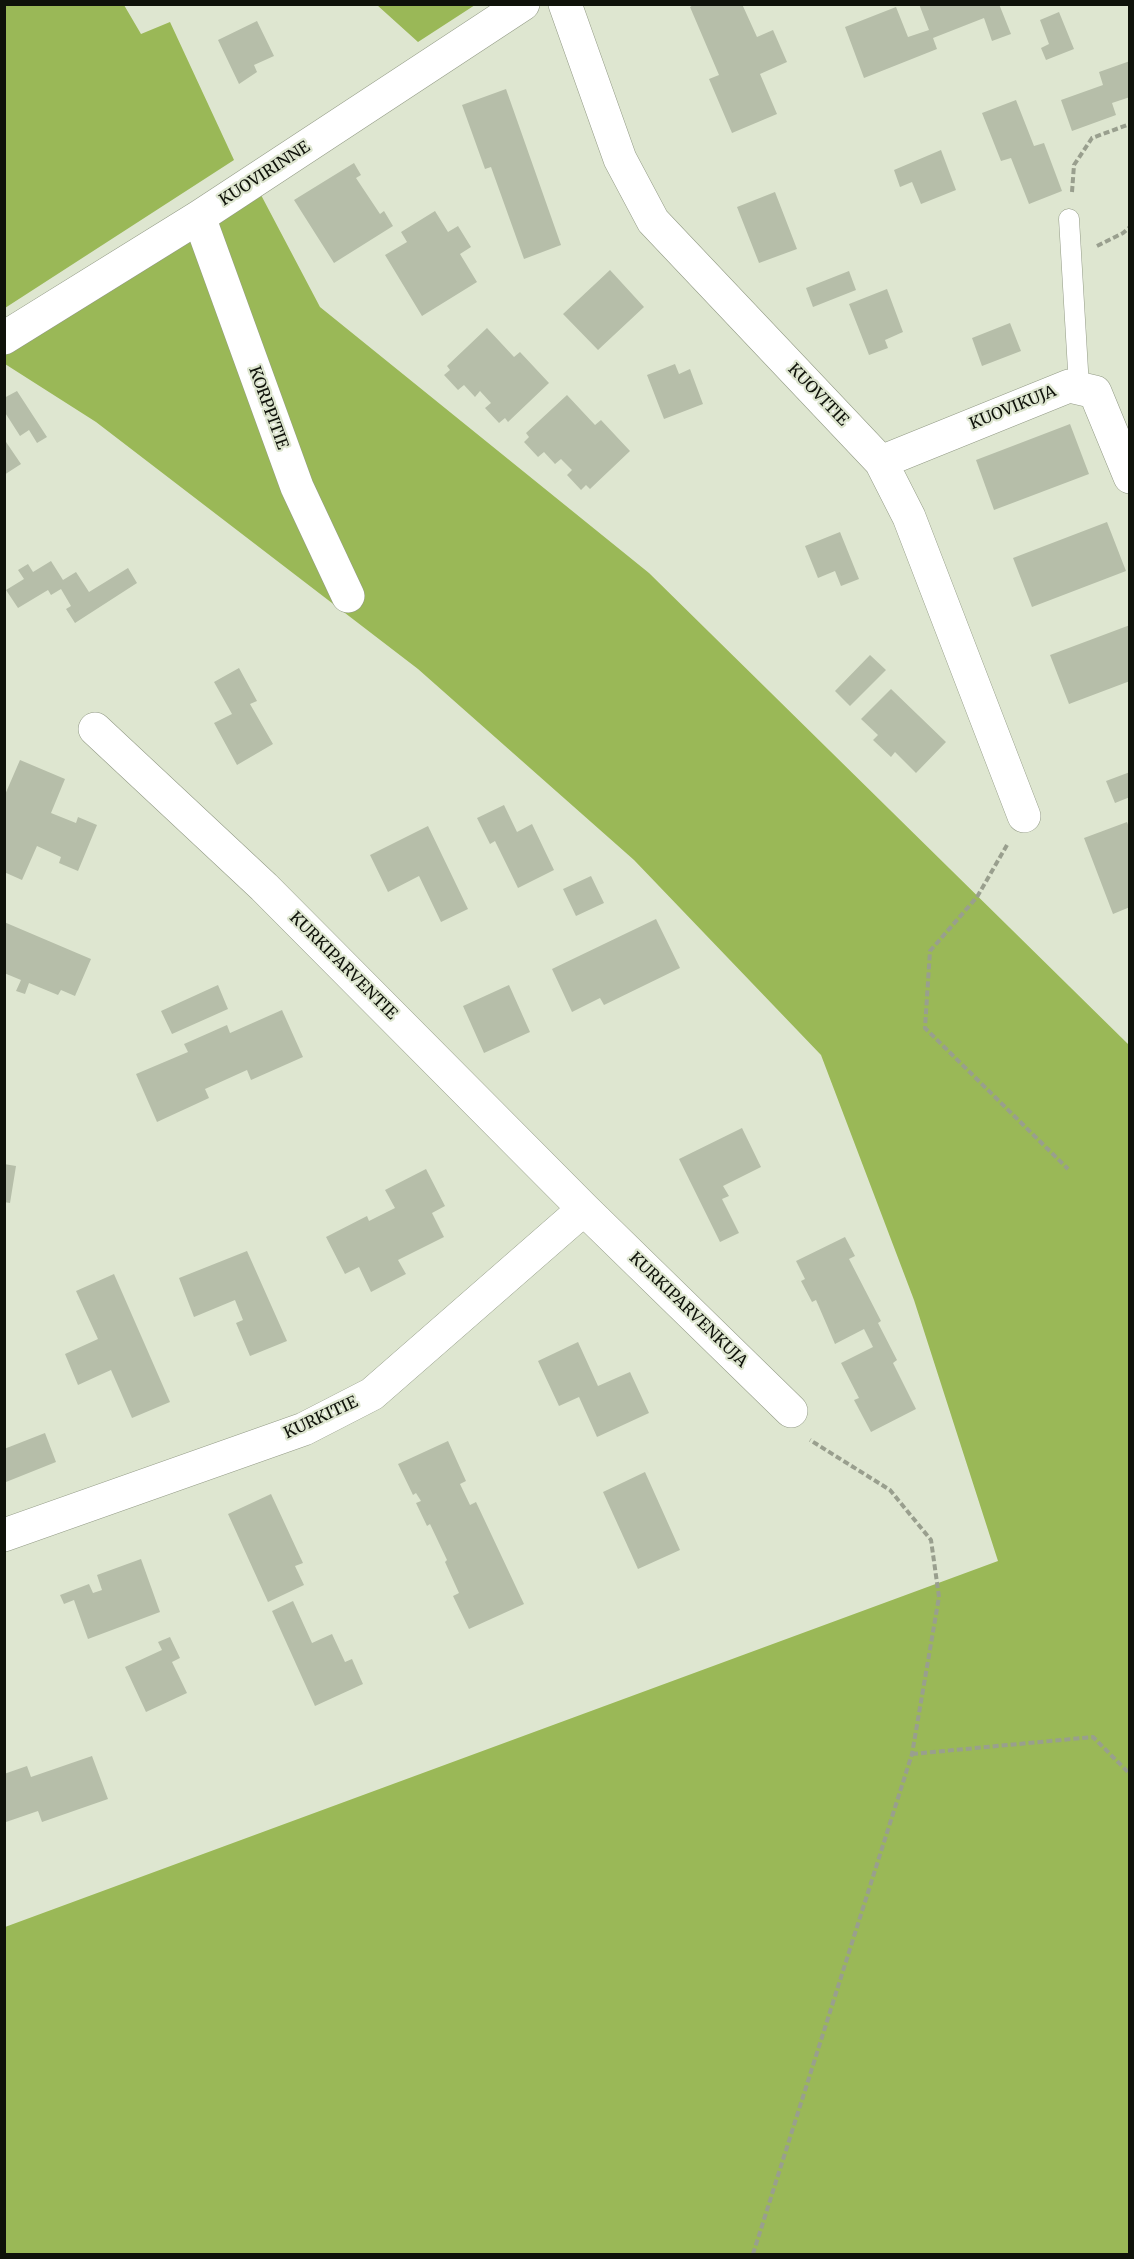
<!DOCTYPE html>
<html>
<head>
<meta charset="utf-8">
<style>
  body { margin:0 }
  #map { position:relative; width:1134px; height:2259px; overflow:hidden; background:#dee6d0; font-family:Merriweather,serif }
  canvas { display:block }
  .frame { position:absolute; inset:0; border:6px solid #0f120a; pointer-events:none }
</style>
</head>
<body>
<div id="map">
<canvas width="1134" height="2259"></canvas>
<div class="frame"></div>
</div>
<script>
const c = document.querySelector('canvas').getContext('2d');
c.lineJoin = 'round';
function paint(path, color) {
  c.fillStyle = color;
  c.fill(path, 'evenodd');
}
function poly(rows) {
  const path = new Path2D();
  for (const r of rows) {
    path.moveTo(r[0], r[1]);
    for (let i = 2; i < r.length; i += 2) path.lineTo(r[i], r[i + 1]);
  }
  return path;
}
function trace(path, color, width, dash) {
  c.strokeStyle = color;
  c.lineWidth = width;
  c.lineCap = dash ? 'butt' : 'round';
  c.setLineDash(dash || []);
  c.stroke(path);
}
function drawText(font, color, halo, rows, align = 'center') {
  c.font = font + ' Merriweather,serif';
  c.lineWidth = 4.5;
  c.setLineDash([]);
  c.textBaseline = 'middle';
  c.strokeStyle = halo;
  c.fillStyle = color;
  for (const [text, x, y, turn = 0] of rows) {
    c.save();
    c.translate(x, y);
    c.rotate((+turn || 0) * Math.PI / 180);
    c.textAlign = isNaN(turn) ? turn : align;
    if (halo) c.strokeText(text, 0, 0);
    c.fillText(text, 0, 0);
    c.restore();
  }
}
paint(poly([
  [5,4,124,5,141,34,170,22,234,160,5,308],
  [377,5,475,5,418,42],
  [261,195,320,307,649,573,1129,1045,1129,2254,5,2254,5,1927,998,1561,914,1300,821,1055,634,860,418,669,96,422,5,364,5,353]
]), '#9ab857');
paint(poly([
  [695,4,742,4,757,37,773,30,787,62,760,74,777,114,732,133,709,79,719,75,690,7],
  [919,4,999,4,1011,34,992,41,984,18,933,38,937,49,864,78,845,27,896,7,908,37,929,30],
  [1059,12,1074,49,1046,60,1041,48,1049,44,1040,20],
  [257,21,274,56,254,65,257,72,239,84,218,40],
  [1130,61,1130,97,1112,103,1116,115,1072,131,1061,100,1103,85,1099,72],
  [506,89,561,245,524,259,491,167,485,169,462,105],
  [1016,100,1034,146,1044,143,1062,191,1029,204,1011,158,1001,161,982,113],
  [941,150,956,190,921,204,912,182,900,187,894,170],
  [354,163,361,175,356,178,380,214,384,211,393,226,334,263,294,200],
  [775,192,797,249,759,263,737,207],
  [435,211,448,232,458,226,471,247,460,254,477,282,422,316,385,255,407,242,401,232],
  [610,270,644,307,598,350,563,314],
  [849,271,856,290,813,307,806,288],
  [887,289,903,332,885,340,888,348,869,355,849,304],
  [1010,323,1021,351,982,366,972,338],
  [487,328,514,357,520,352,549,383,508,422,505,418,499,423,485,408,491,403,480,391,475,397,464,385,458,390,444,375,450,370,447,366],
  [675,364,679,374,690,369,703,404,664,419,647,375],
  [17,391,47,437,37,443,29,430,20,436,4,411,4,398],
  [567,395,595,425,601,420,630,451,590,489,586,485,581,490,567,475,572,470,561,459,555,464,544,452,538,457,524,442,529,437,526,433],
  [1070,424,1089,474,994,510,976,460],
  [4,439,21,464,4,475],
  [1107,522,1126,571,1032,607,1013,558],
  [840,532,859,579,841,586,835,571,818,578,805,546],
  [51,561,63,580,76,572,89,592,128,568,137,583,75,623,66,609,71,606,61,589,51,595,48,590,18,608,6,590,24,579,18,570,28,564,33,572],
  [1130,625,1130,681,1069,704,1050,655],
  [870,655,886,670,850,706,835,691],
  [239,668,257,701,250,704,273,744,237,765,214,723,232,714,214,682],
  [891,689,946,742,916,773,895,752,891,757,873,740,878,735,861,719],
  [20,760,65,779,51,813,76,823,78,817,97,825,78,871,59,863,61,857,37,846,22,880,4,872,4,797],
  [1130,772,1130,797,1115,803,1106,781],
  [504,805,517,832,532,824,554,870,518,888,495,841,490,844,477,818],
  [1127,822,1130,830,1130,907,1113,914,1084,838],
  [428,826,468,909,441,922,419,876,388,892,370,855],
  [591,876,604,903,576,916,563,889],
  [656,919,680,968,604,1005,600,998,572,1012,552,969],
  [4,922,91,959,75,996,61,990,58,995,29,983,25,994,16,991,21,980,4,973],
  [218,985,228,1009,172,1034,161,1011],
  [509,985,530,1032,484,1053,463,1006],
  [282,1010,303,1057,251,1080,247,1070,205,1089,209,1098,157,1122,136,1074,188,1052,184,1044,227,1025,230,1033],
  [742,1128,761,1167,723,1186,729,1196,722,1199,739,1233,720,1242,679,1159],
  [4,1164,16,1166,10,1203,4,1202],
  [426,1169,445,1206,432,1213,444,1237,398,1260,406,1274,371,1292,359,1267,345,1274,326,1237,367,1216,369,1221,395,1208,385,1190],
  [845,1237,855,1256,849,1259,881,1321,878,1323,897,1360,893,1363,916,1409,871,1432,854,1400,859,1398,841,1363,873,1347,864,1329,835,1344,816,1300,812,1302,801,1281,805,1279,796,1261],
  [247,1251,287,1341,250,1356,236,1323,243,1320,235,1300,194,1317,179,1278],
  [114,1274,170,1402,132,1418,111,1370,78,1385,65,1354,98,1339,76,1291],
  [578,1342,598,1386,630,1372,649,1413,597,1437,579,1397,559,1406,538,1361],
  [45,1433,56,1462,6,1482,4,1449],
  [448,1441,466,1481,460,1484,470,1505,476,1502,524,1604,469,1629,453,1596,459,1593,445,1562,447,1560,430,1524,427,1526,416,1503,421,1501,416,1493,413,1495,398,1464],
  [645,1472,680,1550,638,1569,603,1492],
  [271,1494,303,1563,295,1566,304,1585,268,1602,228,1514],
  [141,1559,160,1612,88,1639,74,1600,64,1604,60,1595,89,1584,93,1593,102,1590,97,1575],
  [293,1601,312,1643,332,1634,345,1662,352,1659,363,1684,315,1706,272,1611],
  [170,1637,180,1658,172,1662,187,1693,146,1712,125,1667,162,1650,158,1642],
  [92,1756,108,1799,42,1822,38,1811,6,1822,4,1774,27,1766,31,1777]
]), '#b6bea9');
const service = poly([
  [1069,219,1079,387]
]);
const minor = poly([
  [565,4,620,159,653,221,881,462,909,517,1024,816],
  [199,217,297,487,348,596],
  [4,338,199,217,523,4],
  [881,462,1069,386,1095,392,1130,477],
  [95,729,264,887,584,1209,791,1411],
  [4,1535,304,1429,372,1394,584,1209]
]);
trace(service, '#929a85', 21);
trace(minor, '#929a85', 34);
trace(poly([
  [1072,192,1074,165,1092,138,1130,124],
  [1097,246,1123,233,1130,227],
  [1007,845,977,897,930,951,925,1028,1068,1169],
  [912,1754,1093,1737,1130,1774],
  [753,2254,912,1754,939,1597,931,1540,890,1490,810,1440]
]), '#999f8e', 4, [6, 3]);
trace(service, '#fff', 20);
trace(minor, '#fff', 33);
drawText('16px', '#0f120a', '#dee6d0', [
  ["KUOVIRINNE",265,174,-33],
  ["KUOVITIE",818,395,46],
  ["KORPPITIE",268,408,70],
  ["KUOVIKUJA",1013,408,-22],
  ["KURKIPARVENTIE",343,966,45],
  ["KURKIPARVENKUJA",688,1310,44],
  ["KURKITIE",321,1418,-25]
]);
</script>
</body>
</html>
